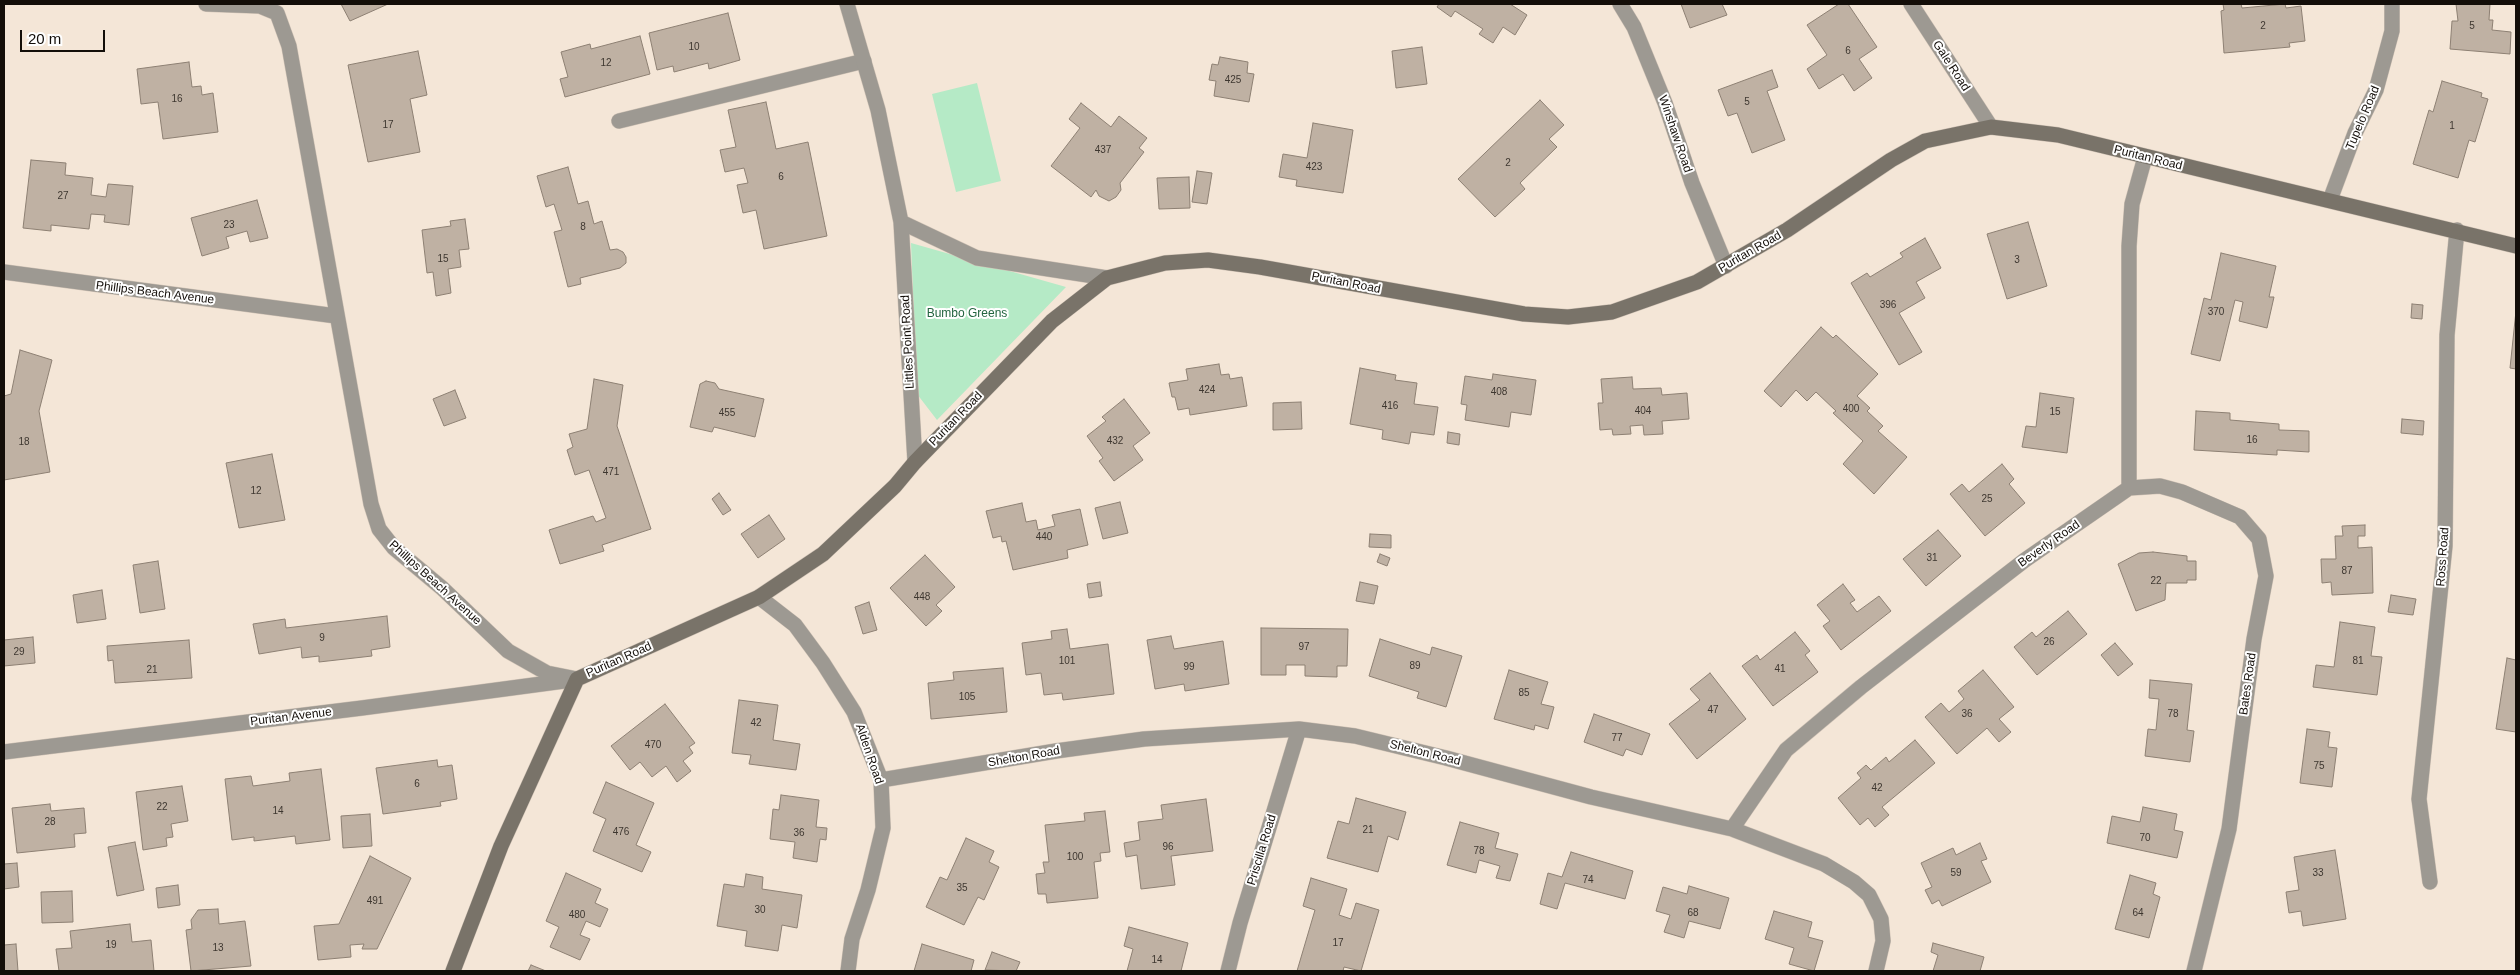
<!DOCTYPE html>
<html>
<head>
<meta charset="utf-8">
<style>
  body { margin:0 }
  #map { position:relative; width:2520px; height:975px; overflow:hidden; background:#f4e6d7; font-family:Arial,sans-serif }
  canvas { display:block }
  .frame { position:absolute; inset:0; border:5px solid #130e09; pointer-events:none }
  .scale { position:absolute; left:20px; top:30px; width:85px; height:22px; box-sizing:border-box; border:2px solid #130e09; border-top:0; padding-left:6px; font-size:15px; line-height:18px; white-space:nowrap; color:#130e09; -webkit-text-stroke:4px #fff; paint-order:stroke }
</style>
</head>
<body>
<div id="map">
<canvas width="2520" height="975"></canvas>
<div class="frame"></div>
<div class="scale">20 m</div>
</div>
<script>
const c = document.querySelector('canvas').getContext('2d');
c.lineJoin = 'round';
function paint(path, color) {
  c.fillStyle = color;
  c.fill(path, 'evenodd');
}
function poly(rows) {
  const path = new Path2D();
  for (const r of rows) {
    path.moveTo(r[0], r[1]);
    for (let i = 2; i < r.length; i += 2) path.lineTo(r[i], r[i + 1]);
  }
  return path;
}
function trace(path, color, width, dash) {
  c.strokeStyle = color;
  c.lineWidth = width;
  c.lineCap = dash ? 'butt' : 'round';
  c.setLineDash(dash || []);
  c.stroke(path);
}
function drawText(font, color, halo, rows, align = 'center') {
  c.font = font + ' Arial,sans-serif';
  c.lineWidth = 4;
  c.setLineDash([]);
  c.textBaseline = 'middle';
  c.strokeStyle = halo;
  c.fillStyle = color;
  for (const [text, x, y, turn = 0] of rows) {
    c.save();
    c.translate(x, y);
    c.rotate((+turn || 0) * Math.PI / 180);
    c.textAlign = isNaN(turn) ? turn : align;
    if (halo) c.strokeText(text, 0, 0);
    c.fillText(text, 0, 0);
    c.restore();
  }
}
paint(poly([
  [977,83,1001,181,956,192,932,94],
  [911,243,1066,287,937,420,917,394]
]), '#b5eac6');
const building = poly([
  [341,4,388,4,350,21,341,4],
  [1439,4,1510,4,1527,15,1515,35,1503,27,1493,43,1479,34,1483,29,1455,11,1451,17,1437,7,1439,4],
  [1681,4,1722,4,1727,15,1690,28,1681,4],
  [1839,4,1848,4,1877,47,1859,59,1872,78,1854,91,1843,74,1819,89,1807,69,1827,55,1807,25,1839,4],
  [2223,4,2241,4,2242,8,2285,4,2286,8,2301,6,2305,41,2289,43,2290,47,2224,53,2221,11,2224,10,2223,4],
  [2456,4,2490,4,2489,20,2493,20,2492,30,2511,32,2510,54,2450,49,2452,21,2458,21,2456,4],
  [728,13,740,60,709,69,708,63,674,72,673,66,657,70,649,33,728,13],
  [640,36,650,74,565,97,560,79,568,77,561,52,590,44,591,49,640,36],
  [1422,47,1427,84,1396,88,1392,51,1422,47],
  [418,51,427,95,410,99,420,152,368,162,348,65,418,51],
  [1220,57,1248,62,1247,73,1254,74,1249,102,1214,96,1216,81,1209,80,1212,64,1218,65,1220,57],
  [189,62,192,87,201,86,202,95,213,93,218,132,163,139,158,102,141,104,137,69,189,62],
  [1772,70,1778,87,1767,91,1785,140,1752,153,1737,113,1728,116,1718,90,1772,70],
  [2442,81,2482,93,2481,97,2488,99,2475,142,2469,140,2458,178,2413,164,2429,110,2433,112,2442,81],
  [1540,100,1564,125,1549,139,1557,147,1520,183,1525,189,1495,217,1458,179,1540,100],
  [766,102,776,149,808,142,827,236,764,249,756,210,743,213,737,185,748,183,744,168,725,172,720,150,736,147,728,110,766,102],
  [1081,103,1111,127,1119,116,1147,138,1139,148,1144,152,1120,183,1121,190,1116,197,1109,201,1099,196,1096,190,1091,197,1051,166,1080,128,1069,119,1081,103],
  [1313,123,1353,130,1343,193,1296,186,1297,180,1279,177,1283,154,1307,158,1313,123],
  [31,160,66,163,65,175,93,178,91,195,106,197,108,184,133,186,129,225,104,222,105,215,91,214,89,229,51,225,51,231,23,228,31,160],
  [568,167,578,204,588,201,594,224,602,221,610,250,617,249,623,252,626,257,626,263,620,268,580,278,581,284,568,287,554,232,562,230,554,204,546,207,537,176,568,167],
  [1197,171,1212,173,1207,204,1192,202,1197,171],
  [1189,177,1190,208,1159,209,1157,178,1189,177],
  [257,200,268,238,250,242,247,231,226,237,229,248,202,256,191,218,257,200],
  [465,219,469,249,459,250,461,267,448,269,451,293,436,296,433,272,427,273,422,230,451,226,450,221,465,219],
  [2028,222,2047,286,2007,299,1987,234,2028,222],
  [1925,238,1941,268,1916,282,1925,298,1899,313,1922,352,1899,365,1851,283,1867,273,1870,277,1903,257,1900,253,1925,238],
  [2221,253,2276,266,2269,297,2274,297,2267,328,2239,321,2243,302,2235,300,2220,361,2191,354,2204,298,2211,300,2221,253],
  [2412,304,2423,305,2422,319,2411,318,2412,304],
  [2516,311,2516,369,2510,368,2516,311],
  [1821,327,1833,338,1836,335,1878,374,1857,396,1870,408,1867,411,1883,426,1878,431,1907,457,1874,494,1843,464,1863,441,1833,413,1836,411,1816,392,1807,401,1796,390,1781,407,1764,391,1821,327],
  [20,350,52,360,39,411,50,472,4,480,4,396,11,394,20,350],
  [1219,364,1221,375,1229,374,1230,379,1242,377,1247,406,1190,415,1189,408,1178,410,1175,397,1172,397,1169,383,1188,380,1186,369,1219,364],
  [1360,368,1396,375,1395,380,1417,383,1414,404,1438,407,1434,435,1411,432,1409,444,1382,439,1383,430,1350,424,1360,368],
  [1493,374,1536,380,1531,415,1511,412,1509,427,1465,420,1467,405,1461,404,1465,376,1492,380,1493,374],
  [1632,377,1633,389,1661,388,1662,395,1687,393,1689,419,1662,421,1663,434,1644,435,1643,425,1630,426,1631,434,1613,435,1612,429,1600,430,1598,403,1603,403,1601,379,1632,377],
  [594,379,623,385,617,426,651,529,602,545,604,551,560,564,549,530,593,516,596,522,606,518,589,470,575,475,567,450,573,447,569,434,587,429,594,379],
  [706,381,715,383,719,389,764,399,755,437,714,427,712,432,690,427,700,384,706,381],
  [455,390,466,418,444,426,433,399,455,390],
  [2040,393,2074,398,2067,453,2022,447,2026,426,2036,427,2040,393],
  [1124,399,1150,433,1133,446,1143,460,1114,481,1099,461,1103,458,1087,436,1106,421,1102,417,1124,399],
  [1301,402,1302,429,1273,430,1273,403,1301,402],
  [2196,411,2230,413,2230,420,2279,424,2279,430,2309,431,2309,452,2277,450,2277,455,2194,450,2196,411],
  [2402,419,2424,421,2423,435,2401,433,2402,419],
  [1448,432,1460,434,1459,445,1447,443,1448,432],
  [272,454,285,520,239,528,226,463,272,454],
  [2002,464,2014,479,2009,484,2025,503,1985,536,1950,494,1962,484,1969,492,2002,464],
  [719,493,731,510,723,515,712,499,719,493],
  [1120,502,1128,533,1103,539,1095,508,1120,502],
  [1022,503,1026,522,1036,520,1038,530,1055,526,1052,515,1080,509,1088,545,1067,550,1068,558,1013,570,1006,541,1002,542,1001,536,993,538,986,511,1022,503],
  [769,515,785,539,758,558,741,534,769,515],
  [2365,525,2365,536,2358,536,2358,548,2372,547,2373,593,2332,595,2331,582,2322,583,2321,559,2336,559,2335,536,2343,536,2342,526,2365,525],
  [1938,530,1961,556,1926,586,1903,559,1938,530],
  [1370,534,1391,535,1391,548,1369,547,1370,534],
  [2153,552,2187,556,2187,561,2196,561,2196,580,2187,580,2187,583,2166,583,2165,600,2136,611,2118,564,2139,553,2153,552],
  [1380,554,1390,558,1387,566,1377,562,1380,554],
  [925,555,955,587,936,605,942,611,926,626,890,588,925,555],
  [158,561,165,609,140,613,133,565,158,561],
  [1100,582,1102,596,1089,598,1087,584,1100,582],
  [1360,582,1378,586,1374,604,1356,601,1360,582],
  [1843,584,1855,600,1850,603,1857,612,1879,596,1891,611,1841,650,1823,626,1830,621,1817,605,1843,584],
  [102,590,106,619,77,623,73,595,102,590],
  [2391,595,2416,599,2413,615,2388,612,2391,595],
  [869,602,877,630,863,634,855,607,869,602],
  [2068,611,2087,634,2037,675,2014,647,2032,632,2036,637,2068,611],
  [387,616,390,647,371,650,372,656,319,662,319,656,302,658,301,647,259,654,253,624,285,619,286,628,387,616],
  [2340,622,2375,627,2371,656,2382,657,2377,695,2313,687,2316,665,2334,667,2340,622],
  [1261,628,1348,629,1347,666,1337,666,1337,677,1305,676,1305,665,1286,665,1286,675,1261,675,1261,628],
  [1067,629,1070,649,1108,644,1114,694,1063,700,1062,693,1044,695,1041,673,1026,675,1022,643,1052,639,1051,631,1067,629],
  [1795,632,1810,651,1805,655,1818,672,1773,706,1742,666,1757,655,1760,660,1795,632],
  [1171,636,1174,649,1223,641,1229,684,1185,691,1184,684,1155,689,1147,640,1171,636],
  [33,637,35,663,4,666,4,640,33,637],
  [1380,639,1430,655,1432,647,1462,656,1446,707,1417,698,1419,692,1369,676,1380,639],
  [189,640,192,678,115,683,113,660,108,661,107,646,189,640],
  [2115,643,2133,664,2118,676,2101,655,2115,643],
  [2507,658,2516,660,2516,732,2496,729,2507,658],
  [1003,668,1007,712,931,719,928,683,954,680,953,672,1003,668],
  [1509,670,1548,682,1541,704,1554,707,1548,729,1535,725,1534,730,1494,719,1509,670],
  [1983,670,2014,707,1999,719,2011,732,1999,742,1987,728,1957,754,1925,717,1941,703,1949,712,1964,699,1958,691,1983,670],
  [1710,673,1746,719,1697,759,1669,724,1700,700,1690,689,1710,673],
  [2150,680,2192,684,2187,730,2194,731,2190,762,2145,756,2148,729,2156,730,2159,699,2149,698,2150,680],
  [739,700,778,705,773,740,800,744,796,770,749,764,751,755,732,753,739,700],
  [665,704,695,743,689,747,693,753,683,761,691,771,677,782,666,766,652,777,640,762,630,770,611,746,665,704],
  [1594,714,1650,734,1642,755,1626,749,1623,756,1584,742,1594,714],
  [2307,729,2330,732,2328,747,2337,748,2332,787,2300,783,2307,729],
  [1915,740,1935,763,1882,807,1889,815,1875,827,1868,818,1860,825,1838,798,1861,778,1857,773,1866,765,1871,770,1886,757,1889,762,1915,740],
  [437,760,438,767,452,765,457,799,440,802,441,806,383,814,376,768,437,760],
  [321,769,330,840,296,844,295,836,254,841,254,837,232,840,225,779,251,776,253,786,290,781,289,773,321,769],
  [606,782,654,803,636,845,651,852,642,872,593,851,606,819,593,813,606,782],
  [182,786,188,821,171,824,173,837,166,838,167,846,143,850,136,792,182,786],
  [781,795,819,800,816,827,827,828,826,840,820,839,817,862,793,858,795,842,770,839,773,809,779,810,781,795],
  [1356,798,1406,812,1398,840,1388,836,1378,872,1327,858,1338,821,1349,824,1356,798],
  [1206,799,1213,851,1171,856,1175,885,1141,889,1137,855,1126,857,1124,843,1140,840,1138,822,1163,819,1161,805,1206,799],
  [50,804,51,811,84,808,86,833,74,834,75,847,17,853,12,808,50,804],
  [2143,807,2177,814,2174,830,2183,832,2177,858,2107,843,2112,816,2140,822,2143,807],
  [1105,811,1110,852,1100,853,1101,861,1094,862,1098,898,1047,903,1046,894,1038,894,1036,874,1045,873,1043,862,1049,862,1045,825,1085,821,1084,813,1105,811],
  [370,814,372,846,343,848,341,816,370,814],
  [1460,822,1499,833,1495,848,1518,854,1510,881,1496,878,1500,866,1479,860,1476,873,1447,865,1460,822],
  [966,838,994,851,989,862,999,867,984,900,978,897,964,925,926,907,940,877,947,880,966,838],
  [135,842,144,890,117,896,108,847,135,842],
  [1980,843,1987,859,1981,861,1991,882,1942,906,1939,900,1932,904,1925,890,1932,887,1921,863,1953,848,1956,855,1980,843],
  [2335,850,2346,919,2303,926,2301,911,2289,913,2286,892,2299,890,2294,857,2335,850],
  [1571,852,1633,871,1625,899,1565,883,1557,909,1540,904,1548,873,1562,877,1571,852],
  [370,856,411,878,377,949,362,949,364,944,350,945,351,957,318,960,314,926,339,924,370,856],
  [17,863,19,887,4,889,4,864,17,863],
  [566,873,601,889,595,903,608,909,600,927,586,921,580,935,590,939,580,960,550,947,559,927,546,921,566,873],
  [746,874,763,877,762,889,802,895,797,928,782,925,778,951,745,946,747,931,717,926,724,884,744,887,746,874],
  [2130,875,2156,883,2153,894,2160,897,2149,938,2115,929,2130,875],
  [1311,878,1347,889,1339,915,1351,919,1356,903,1379,910,1361,971,1344,967,1343,971,1297,971,1315,910,1303,906,1311,878],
  [178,885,180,905,158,908,156,888,178,885],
  [1689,886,1729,898,1720,929,1689,921,1684,938,1664,932,1670,915,1656,911,1663,887,1687,894,1689,886],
  [72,891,73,922,42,923,41,892,72,891],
  [218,909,219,924,245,921,251,966,191,971,186,930,192,929,191,920,198,910,218,909],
  [1774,911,1812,922,1808,937,1823,941,1814,971,1789,964,1794,948,1765,939,1774,911],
  [130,924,132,942,151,940,154,971,59,971,56,949,72,948,70,931,130,924],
  [1129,927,1188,943,1181,971,1127,971,1133,949,1124,946,1129,927],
  [1933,943,1984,957,1980,971,1933,971,1938,955,1931,952,1933,943],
  [16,944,18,971,4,971,4,945,16,944],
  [922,944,974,960,971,971,914,971,922,944],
  [992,952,1020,962,1016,971,985,970,992,952],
  [531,965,546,971,528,971,531,965]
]);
paint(building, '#bfb1a3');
trace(building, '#8d8073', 1);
const lane = poly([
  [619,121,864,61]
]);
const street = poly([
  [206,4,260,6,277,13,289,46,371,504,379,529,394,548,442,588,508,651,547,673,577,679],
  [847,4,878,110,901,222,915,462],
  [1620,4,1634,27,1665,103,1692,183,1726,266],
  [1911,4,1991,127],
  [2330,200,2355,133,2376,90,2392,31,2392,4],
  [901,222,977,258,1107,278],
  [4,272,336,316],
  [2129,488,2160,486,2182,492,2240,517,2259,539,2266,576,2254,639,2229,829,2194,971],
  [759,597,795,625,823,663,854,712,881,780,883,828,868,890,852,939,848,971],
  [4,752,362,708,564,681],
  [881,780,1056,751,1144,739,1299,729,1355,736,1446,758,1591,797,1732,829,1824,864,1854,882,1869,895,1881,919,1883,941,1876,971],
  [1732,829,1786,750,1861,687,2025,560,2129,488,2129,246,2132,204,2145,157],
  [2430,882,2419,799,2445,546,2447,335,2457,230],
  [1228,971,1240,923,1299,729]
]);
const secondary = poly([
  [453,971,501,846,577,679,759,597,823,554,895,486,915,462,1052,321,1107,278,1165,263,1208,260,1260,267,1524,314,1568,317,1612,312,1697,282,1787,230,1891,160,1925,141,1991,127,2058,135,2516,246]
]);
trace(lane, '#d0c3b6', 16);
trace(street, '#d0c3b6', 16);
trace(secondary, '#d0c3b6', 16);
trace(lane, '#9d9992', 15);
trace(street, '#9d9992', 15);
trace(secondary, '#797369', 15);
drawText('10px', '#3e3730', null, [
  ["2",2263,26],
  ["5",2472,26],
  ["10",694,47],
  ["6",1848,51],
  ["12",606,63],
  ["425",1233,80],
  ["16",177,99],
  ["5",1747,102],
  ["17",388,125],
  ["1",2452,126],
  ["437",1103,150],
  ["2",1508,163],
  ["423",1314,167],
  ["6",781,177],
  ["27",63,196],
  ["23",229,225],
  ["8",583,227],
  ["15",443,259],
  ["3",2017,260],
  ["396",1888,305],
  ["370",2216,312],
  ["424",1207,390],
  ["408",1499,392],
  ["416",1390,406],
  ["400",1851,409],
  ["404",1643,411],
  ["15",2055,412],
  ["455",727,413],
  ["16",2252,440],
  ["432",1115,441],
  ["18",24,442],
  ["471",611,472],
  ["12",256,491],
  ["25",1987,499],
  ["440",1044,537],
  ["31",1932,558],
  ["87",2347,571],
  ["22",2156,581],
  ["448",922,597],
  ["9",322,638],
  ["26",2049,642],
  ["97",1304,647],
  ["29",19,652],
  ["101",1067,661],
  ["81",2358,661],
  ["89",1415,666],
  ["99",1189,667],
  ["41",1780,669],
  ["21",152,670],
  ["85",1524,693],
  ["105",967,697],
  ["47",1713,710],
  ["36",1967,714],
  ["78",2173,714],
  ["42",756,723],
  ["77",1617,738],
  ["470",653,745],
  ["75",2319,766],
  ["6",417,784],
  ["42",1877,788],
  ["22",162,807],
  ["14",278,811],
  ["28",50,822],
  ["21",1368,830],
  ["476",621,832],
  ["36",799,833],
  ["70",2145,838],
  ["96",1168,847],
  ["78",1479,851],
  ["100",1075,857],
  ["59",1956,873],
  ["33",2318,873],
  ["74",1588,880],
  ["35",962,888],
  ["491",375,901],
  ["30",760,910],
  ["68",1693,913],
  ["64",2138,913],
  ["480",577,915],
  ["17",1338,943],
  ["19",111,945],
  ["13",218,948],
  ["14",1157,960]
]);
drawText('12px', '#130e09', '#fff', [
  ["Gale Road",1951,66,57],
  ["Tupelo Road",2363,118,-67],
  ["Winshaw Road",1675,134,71],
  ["Puritan Road",2148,158,14],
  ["Puritan Road",1750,252,-30],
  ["Puritan Road",1346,283,11],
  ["Phillips Beach Avenue",155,293,7],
  ["Littles Point Road",908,342,-93],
  ["Puritan Road",956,419,-46],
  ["Beverly Road",2049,544,-35],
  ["Ross Road",2443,557,-86],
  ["Phillips Beach Avenue",435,583,42],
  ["Puritan Road",619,660,-24],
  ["Bates Road",2248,684,-82],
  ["Puritan Avenue",291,717,-7],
  ["Shelton Road",1425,753,14],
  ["Alden Road",869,754,71],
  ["Shelton Road",1024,757,-10],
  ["Priscilla Road",1262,850,-73]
]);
drawText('12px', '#246540', '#fff', [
  ["Bumbo Greens",967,314]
]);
</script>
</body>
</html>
